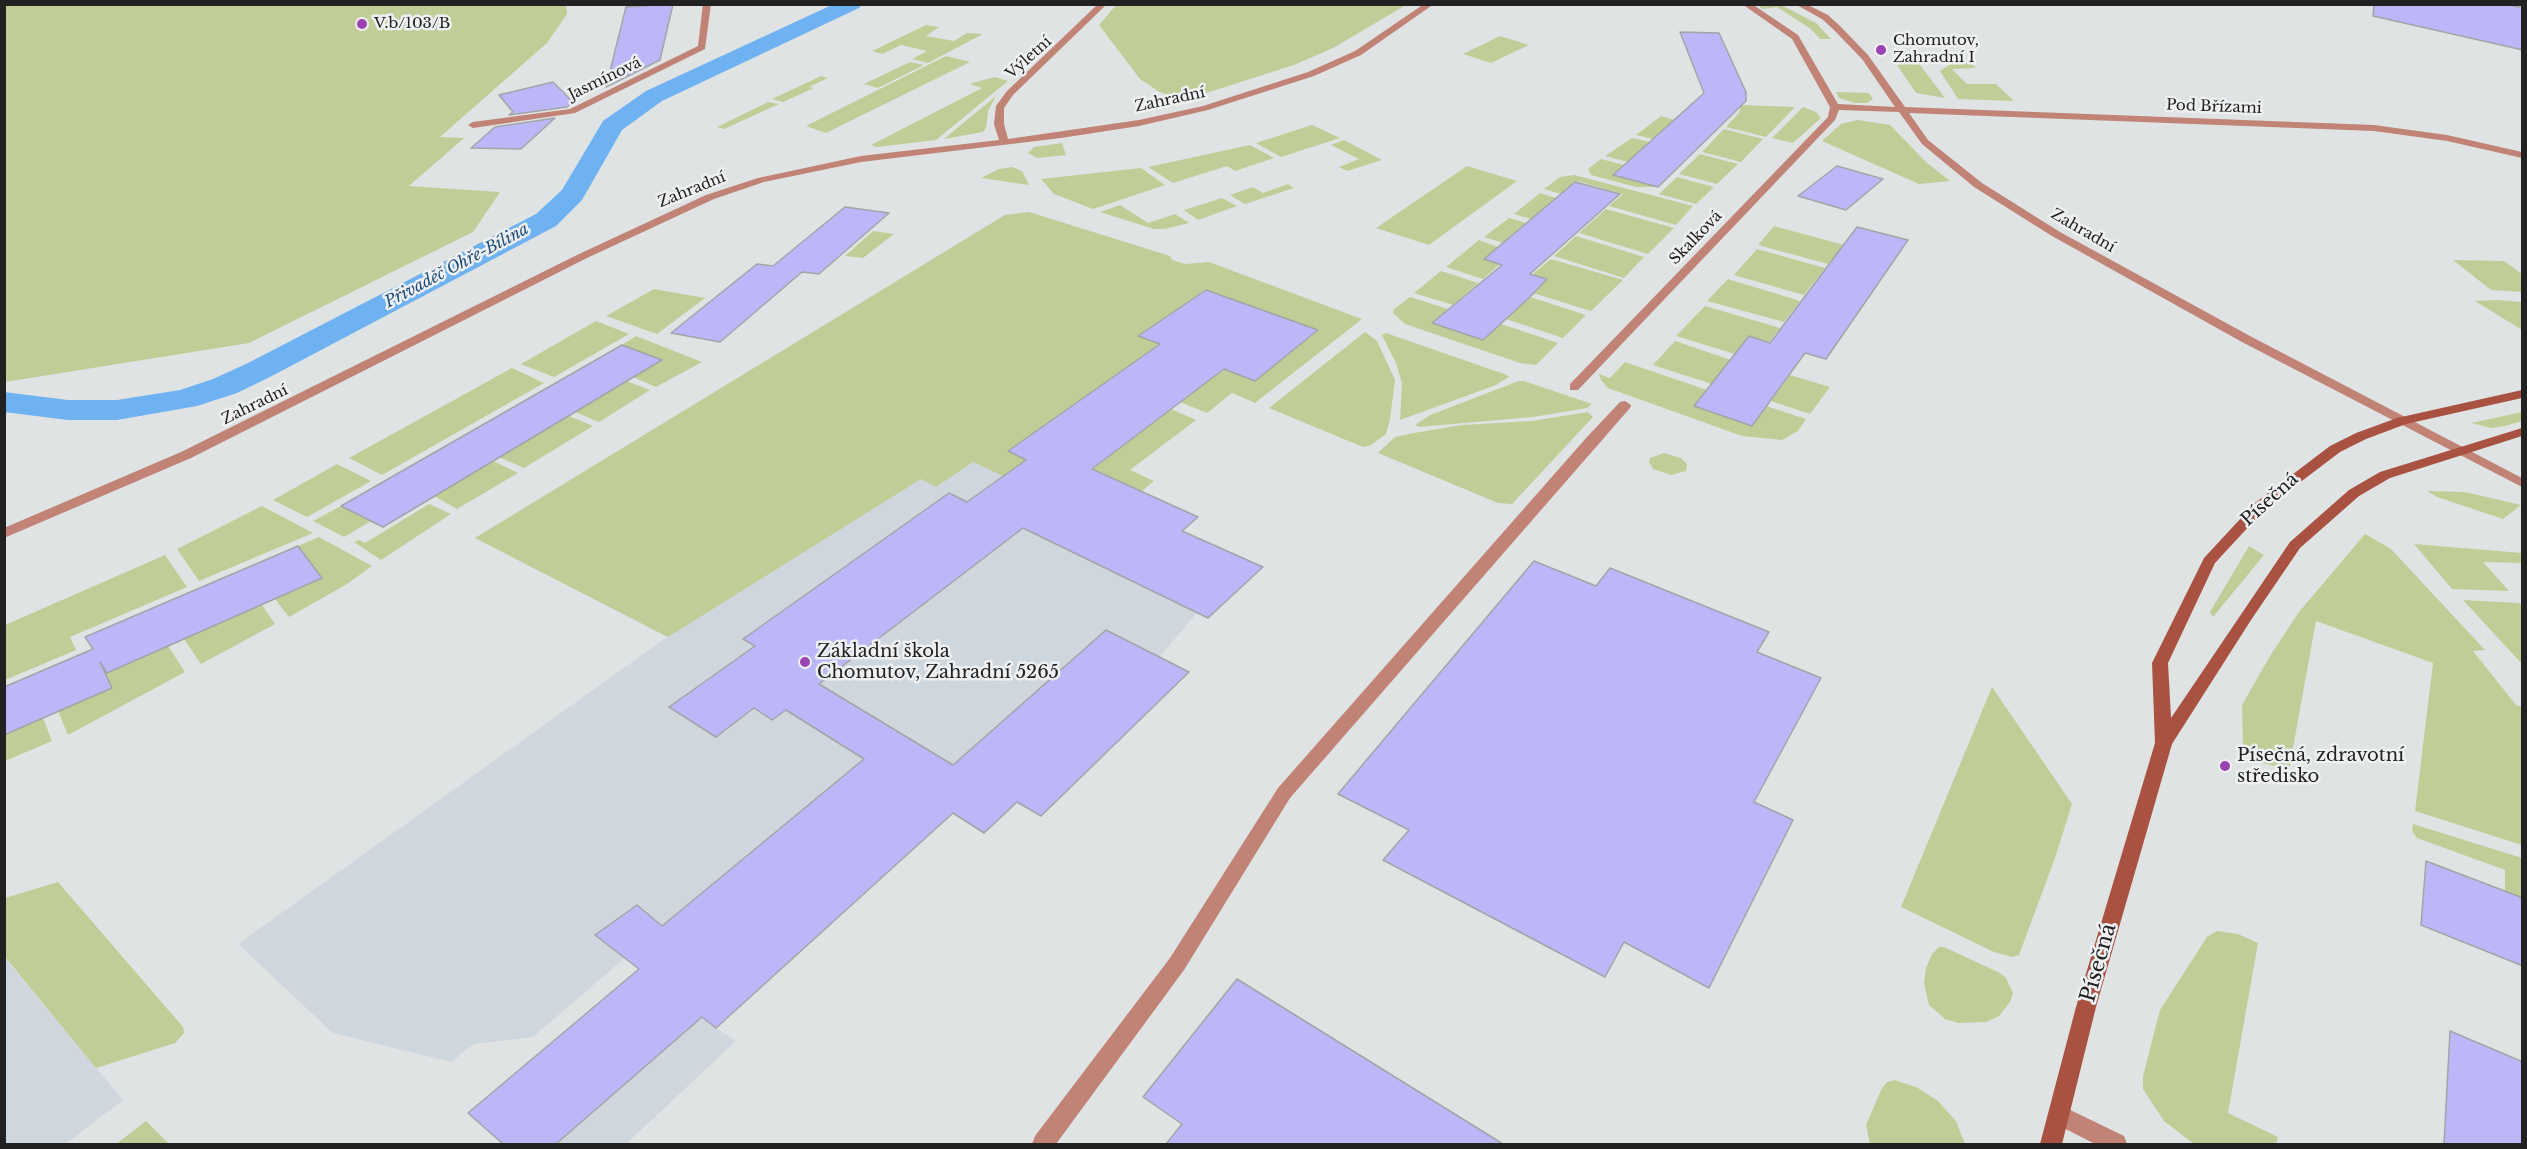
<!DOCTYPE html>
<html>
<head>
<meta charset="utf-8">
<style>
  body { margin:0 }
  #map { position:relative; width:2527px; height:1149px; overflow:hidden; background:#e0e3e4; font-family:"Libre Baskerville",serif }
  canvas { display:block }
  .frame { position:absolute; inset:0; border:6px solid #212122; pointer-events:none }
</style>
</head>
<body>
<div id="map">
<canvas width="2527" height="1149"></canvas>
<div class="frame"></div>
</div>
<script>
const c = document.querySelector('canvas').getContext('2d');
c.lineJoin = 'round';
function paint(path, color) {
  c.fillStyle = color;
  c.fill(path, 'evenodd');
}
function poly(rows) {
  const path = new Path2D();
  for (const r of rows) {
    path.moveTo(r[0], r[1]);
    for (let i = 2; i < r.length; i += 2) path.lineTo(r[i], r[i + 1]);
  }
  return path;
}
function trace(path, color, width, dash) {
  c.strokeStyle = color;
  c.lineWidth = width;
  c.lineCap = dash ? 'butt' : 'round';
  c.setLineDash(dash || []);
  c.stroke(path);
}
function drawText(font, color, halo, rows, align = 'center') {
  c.font = font + ' "Libre Baskerville",serif';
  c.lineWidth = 5;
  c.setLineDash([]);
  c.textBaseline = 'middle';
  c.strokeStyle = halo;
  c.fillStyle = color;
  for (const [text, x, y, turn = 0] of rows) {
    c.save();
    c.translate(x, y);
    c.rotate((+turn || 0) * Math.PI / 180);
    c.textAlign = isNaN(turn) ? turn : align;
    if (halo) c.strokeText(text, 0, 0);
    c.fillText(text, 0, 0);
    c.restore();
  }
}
paint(poly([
  [1029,212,1170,256,1172,260,1185,264,1318,330,1255,381,1223,369,1075,482,1263,567,1208,618,1197,613,1160,656,1189,672,1041,816,1017,803,984,833,952,813,716,1028,736,1041,626,1144,503,1144,468,1113,638,970,626,957,533,1037,474,1044,451,1062,333,1033,238,944,667,637,475,538,1005,215],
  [4,957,123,1100,65,1144,5,1144]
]), '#ced7de');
paint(poly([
  [5,4,566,4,567,14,547,43,440,137,464,138,409,186,500,192,473,232,249,343,5,382],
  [1117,4,1406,4,1406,5,1333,48,1294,65,1181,101,1158,91,1140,79,1099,25],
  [1757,5,1781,5,1816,23,1831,39,1820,39,1811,29,1777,7,1763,9],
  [926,25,939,27,926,36,954,41,967,33,983,34,928,63,912,59,927,51,901,45,882,54,872,51],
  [1500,36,1529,45,1491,63,1463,54],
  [946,56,970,62,826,133,806,126],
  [1969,61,1976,68,1952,69,1967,84,1996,84,2014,101,1958,99,1940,71,1951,64],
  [910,62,924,65,878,88,864,84],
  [1895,62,1918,62,1945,98,1916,93],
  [821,76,828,78,809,87,814,88,783,102,772,99],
  [995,77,1008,81,936,140,877,147,871,145,982,88,969,84],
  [1836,92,1869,93,1873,99,1867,103,1855,103,1839,98],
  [996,96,988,111,986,128,983,132,944,139],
  [768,102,779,104,724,129,717,127],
  [1741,105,1795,107,1766,137,1726,127,1739,113],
  [1803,107,1816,112,1821,118,1793,143,1772,138],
  [1661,116,1674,120,1653,139,1636,135],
  [1858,120,1890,125,1926,162,1950,181,1919,184,1822,141,1841,124],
  [1312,125,1340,138,1281,157,1256,143],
  [1724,129,1763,139,1741,162,1702,152],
  [1632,138,1650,142,1628,162,1605,156],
  [1344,140,1382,160,1347,171,1339,167,1359,159,1331,145],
  [1062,143,1066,155,1037,158,1028,153,1034,147],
  [1250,145,1274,158,1235,171,1227,166,1173,183,1148,167],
  [1700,154,1738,164,1717,184,1679,174],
  [1601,159,1624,165,1614,176,1658,187,1636,187,1591,175,1588,169],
  [1467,166,1517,181,1429,245,1376,228],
  [1012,167,1022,171,1029,185,981,178,999,169],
  [1141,168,1165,185,1093,209,1054,194,1041,179],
  [1574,175,1693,206,1676,225,1609,206,1623,194,1577,181,1561,194,1544,189,1560,177],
  [1677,177,1714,187,1696,204,1659,194],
  [1288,184,1294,188,1245,204,1230,195,1253,187,1263,193],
  [1540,193,1556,198,1531,219,1514,214],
  [1222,198,1237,206,1198,220,1184,210],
  [1120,205,1148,223,1175,214,1189,223,1165,229,1154,229,1100,212],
  [1606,209,1674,228,1648,254,1579,233],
  [1029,212,1170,256,1172,260,1185,264,1209,262,1362,319,1255,403,1232,393,1207,413,1180,402,1224,369,1255,380,1318,331,1205,290,1139,335,1160,344,1026,460,1003,476,973,462,936,487,921,479,668,637,475,538,1005,215],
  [1509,218,1526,223,1503,243,1484,237],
  [1774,226,1844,245,1828,264,1758,245],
  [873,231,894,234,863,258,845,256],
  [1576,236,1644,257,1624,278,1554,256],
  [1479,240,1498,247,1484,259,1500,264,1483,279,1446,267],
  [1757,249,1825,268,1804,295,1734,275],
  [1551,259,1623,280,1591,311,1533,293,1548,279,1533,274],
  [2453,260,2504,261,2522,274,2522,292,2491,290],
  [1441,271,1478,283,1453,305,1414,293],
  [1728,279,1800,301,1784,322,1707,301],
  [654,289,705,298,657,334,606,316],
  [1410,297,1448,309,1432,323,1483,340,1501,324,1558,343,1536,365,1520,363,1405,324,1393,313,1394,309],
  [1530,297,1586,315,1563,338,1506,319],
  [2497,300,2522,302,2522,330,2475,301],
  [1705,306,1780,328,1769,342,1749,337,1735,354,1676,336],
  [596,321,629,334,554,377,521,364],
  [1365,332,1377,341,1395,380,1390,419,1386,434,1371,445,1363,447,1269,408],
  [1386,333,1507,375,1509,377,1496,385,1400,420,1402,384,1397,365,1382,335],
  [636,336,702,362,656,387,633,377,661,360,622,345],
  [1675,341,1731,360,1712,384,1653,365],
  [1625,362,1707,390,1752,425,1766,406,1806,419,1798,431,1782,440,1742,436,1608,388,1601,380,1599,374,1610,378],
  [512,368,544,383,382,475,349,458],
  [1790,375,1830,387,1810,414,1771,401],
  [626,381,650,390,599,422,575,412],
  [1519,381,1524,381,1592,404,1587,408,1533,417,1419,427,1415,425,1430,415],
  [1171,409,1196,420,1130,470,1154,481,1125,505,1075,483],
  [1588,412,1593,417,1512,504,1498,503,1378,453,1395,437,1414,433,1462,425,1532,421],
  [2522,412,2522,421,2505,426,2491,428,2471,423],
  [569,416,593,426,524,468,499,457],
  [1664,453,1681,458,1687,464,1686,471,1671,475,1653,469,1649,462,1650,458],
  [493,461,518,473,457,509,434,496],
  [337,464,371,481,307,517,273,500],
  [2427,491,2465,492,2521,505,2503,519,2437,497],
  [429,504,451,514,381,560,354,542,359,540,365,543],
  [262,506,313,533,199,581,177,549],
  [341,506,371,521,344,537,313,521],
  [2365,534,2391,549,2485,650,2473,651,2516,705,2522,707,2522,845,2415,811,2433,663,2316,621,2289,770,2263,763,2243,750,2242,705,2270,656,2299,612],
  [319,537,372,566,347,584,289,617,275,599,322,578,298,546],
  [2414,544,2522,553,2522,563,2483,562,2509,591,2452,589],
  [2249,546,2264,555,2213,617,2210,612],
  [165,555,187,587,70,637,76,650,5,680,5,625],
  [2463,600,2519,603,2522,606,2522,664],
  [262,605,275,624,201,664,184,639],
  [168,646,185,672,68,735,58,711,112,688,105,674],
  [1992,687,2072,804,2055,858,2019,955,2012,957,1994,952,1901,907],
  [43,718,52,741,5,761,4,735],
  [2413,824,2522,858,2522,898,2505,891,2505,870,2417,838,2412,831],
  [58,882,183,1027,184,1033,175,1043,96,1068,5,957,5,898],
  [2217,931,2238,934,2258,943,2228,1113,2278,1137,2276,1144,2194,1144,2164,1121,2143,1089,2143,1076,2160,1010,2207,937],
  [1939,947,1944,947,2000,973,2006,978,2013,993,2010,1002,1999,1016,1986,1022,1958,1023,1945,1019,1929,1005,1924,983,1926,968,1932,954],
  [1895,1080,1918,1088,1938,1101,1956,1121,1965,1144,1870,1144,1866,1125,1882,1088,1887,1082],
  [146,1121,169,1144,116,1144]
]), '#c1cd96');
paint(poly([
  [834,4,862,4,859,8,662,101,622,130,582,200,556,226,268,378,237,393,197,406,117,420,68,420,4,412,4,392,68,400,117,400,180,390,213,379,246,364,536,214,562,190,603,121,646,91,834,4]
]), '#6eb2f1');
const building = poly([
  [673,4,660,60,606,87,626,7,673,4],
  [2374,4,2505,4,2523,8,2523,50,2373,16,2374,4],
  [1680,32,1719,33,1746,92,1746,101,1658,187,1613,175,1704,93,1680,32],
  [553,82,573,102,567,107,509,115,513,112,499,95,553,82],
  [555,118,521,149,471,148,495,127,555,118],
  [1837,166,1883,179,1846,210,1798,196,1837,166],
  [1575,182,1620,194,1530,274,1547,279,1530,297,1483,340,1432,323,1502,265,1484,259,1575,182],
  [845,207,889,213,819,274,802,272,720,342,671,333,757,264,773,266,845,207],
  [1857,227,1908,240,1826,359,1805,353,1752,426,1694,406,1749,336,1770,343,1857,227],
  [1206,290,1318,330,1255,381,1224,369,1092,469,1198,517,1182,531,1263,567,1208,618,1023,528,819,684,953,765,1106,630,1189,672,1041,816,1017,802,984,833,953,813,716,1028,702,1017,556,1144,503,1144,468,1113,639,969,595,935,637,905,662,926,864,759,786,710,772,720,754,708,716,737,669,707,755,646,743,639,949,493,967,502,1026,460,1008,451,1160,344,1138,336,1206,290],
  [622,345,662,360,383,527,341,506,622,345],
  [298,546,322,578,107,673,100,662,112,688,4,735,4,687,93,649,85,637,298,546],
  [1534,561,1596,586,1610,568,1769,632,1757,652,1821,678,1754,802,1793,820,1709,988,1624,942,1605,977,1383,860,1409,830,1338,794,1534,561],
  [2426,861,2523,898,2523,966,2421,925,2426,861],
  [1237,979,1503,1144,1166,1144,1182,1124,1143,1097,1237,979],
  [2450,1031,2523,1062,2523,1144,2444,1144,2450,1031]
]);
paint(building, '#bbb7f9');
trace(building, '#a4a4a6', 1.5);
paint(poly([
  [703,4,711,4,705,49,575,113,473,128,468,125,473,122,570,109,698,46,703,4],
  [1098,4,1107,4,1013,95,1004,108,1004,124,1008,139,1139,120,1203,106,1308,72,1355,51,1424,4,1434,4,1361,55,1314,76,1208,110,1139,126,1061,138,861,162,764,182,714,199,587,258,191,458,4,538,4,528,181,452,579,254,706,195,758,178,861,156,999,140,994,124,996,106,1007,91,1098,4],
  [1742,4,1752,4,1798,35,1838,104,1895,107,1862,59,1834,30,1822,19,1795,4,1806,4,1828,15,1840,26,1868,55,1905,107,2374,125,2447,135,2522,152,2522,158,2447,141,2374,131,1909,113,1928,140,1982,183,2060,232,2250,336,2522,478,2522,487,2242,342,2052,236,1974,187,1922,144,1899,112,1839,110,1835,120,1578,390,1570,390,1570,384,1828,117,1830,107,1792,39,1742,4],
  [1625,401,1631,405,1630,408,1290,798,1184,970,1056,1144,1032,1144,1035,1136,1170,958,1278,788,1587,437,1620,402,1625,401],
  [2060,1105,2124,1136,2127,1144,2095,1144,2052,1122,2049,1115,2052,1108,2060,1105]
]), '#c08376');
paint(poly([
  [2522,390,2522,398,2406,424,2366,439,2340,452,2265,509,2215,563,2168,663,2171,718,2290,542,2349,490,2380,472,2522,428,2522,436,2390,478,2359,496,2300,548,2251,620,2172,744,2096,1007,2062,1144,2040,1144,2076,1007,2155,743,2152,663,2204,558,2255,503,2330,446,2356,433,2397,418,2522,390]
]), '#a95241');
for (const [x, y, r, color] of [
  [362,24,6,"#9a44b1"],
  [1881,50,6,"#9a44b1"],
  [805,662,6,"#9a44b1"],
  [2225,766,6,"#9a44b1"]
]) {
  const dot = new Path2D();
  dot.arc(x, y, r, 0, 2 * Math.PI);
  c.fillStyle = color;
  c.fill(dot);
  trace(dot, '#eef0f2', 2);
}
drawText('15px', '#212122', '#eef0f2', [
  ["V.b/103/B",374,24],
  ["Chomutov,",1893,41],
  ["Zahradní I",1893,58]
], 'left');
drawText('15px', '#212122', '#eef0f2', [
  ["Výletní",1029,58,-42],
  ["Jasmínová",605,79,-26],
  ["Zahradní",1170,100,-12],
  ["Pod Břízami",2214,107,2],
  ["Zahradní",692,190,-22],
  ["Zahradní",2083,231,30],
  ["Skalková",1696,238,-46],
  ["Zahradní",255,405,-26]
]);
drawText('italic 16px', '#1d4d77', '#eef0f2', [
  ["Přivaděč Ohře-Bílina",457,266,-28]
]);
drawText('18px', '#212122', '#eef0f2', [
  ["Písečná",2270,500,-42]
]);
drawText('18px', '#212122', '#eef0f2', [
  ["Základní škola",817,652],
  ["Chomutov, Zahradní 5265",817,673],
  ["Písečná, zdravotní",2237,756],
  ["středisko",2237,777]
], 'left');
drawText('21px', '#212122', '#eef0f2', [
  ["Písečná",2099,963,-74]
]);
</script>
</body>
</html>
